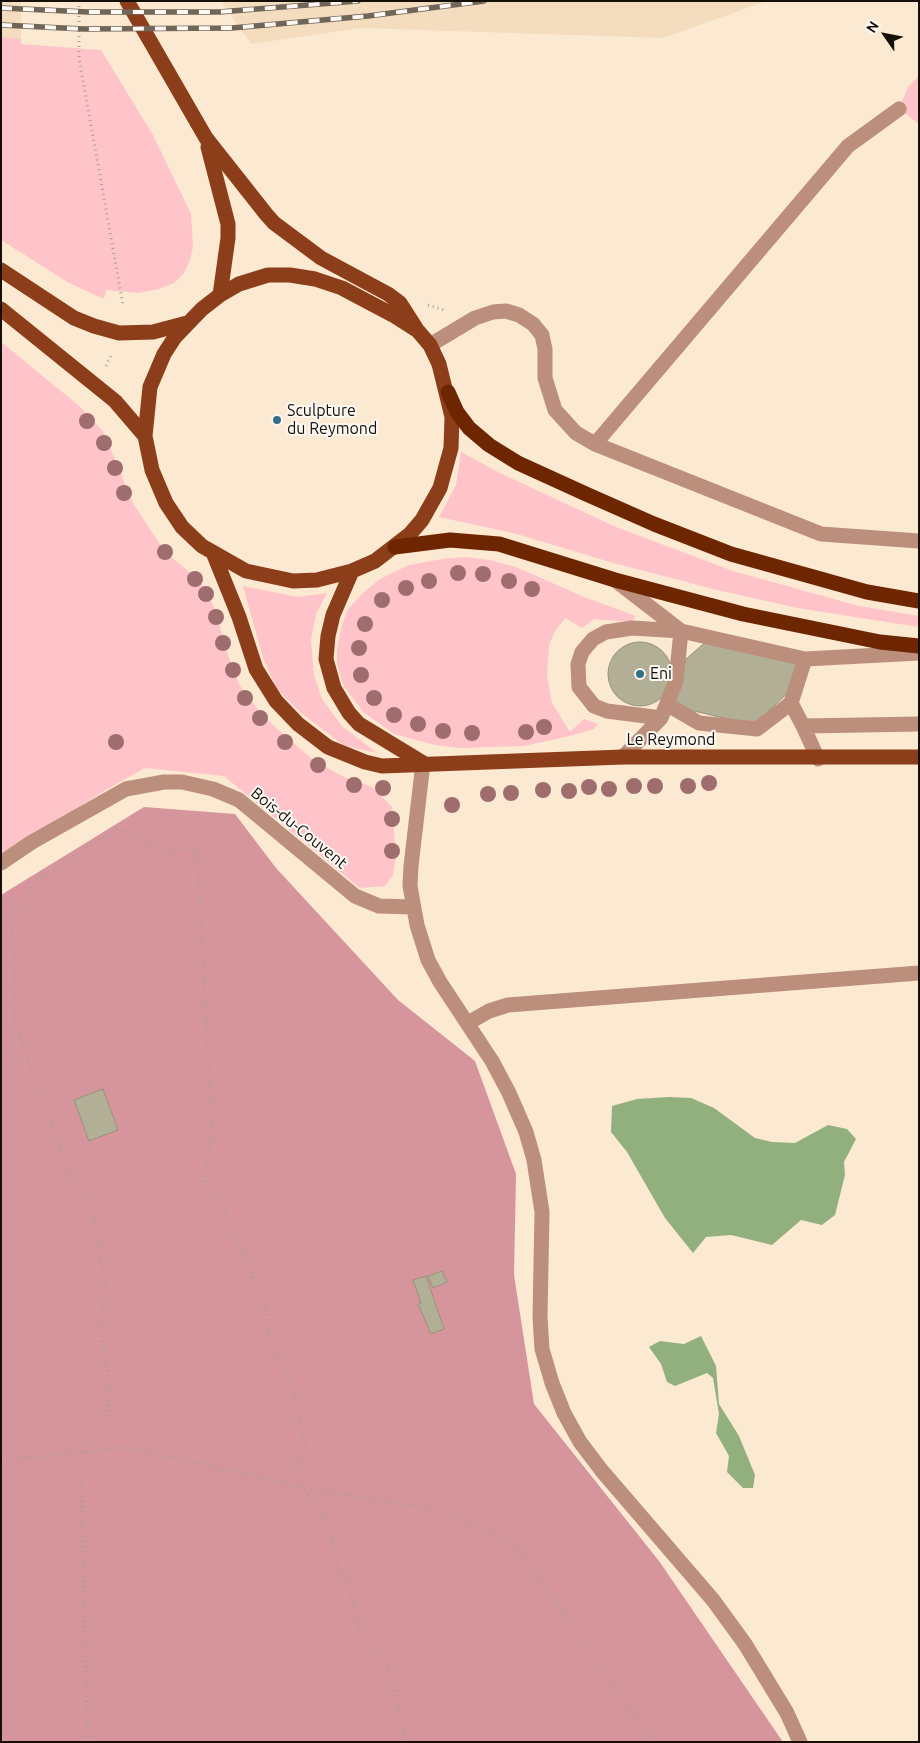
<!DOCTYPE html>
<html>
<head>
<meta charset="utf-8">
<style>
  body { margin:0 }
  #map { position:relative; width:920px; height:1743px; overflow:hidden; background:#fbe9d2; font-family:Ubuntu,sans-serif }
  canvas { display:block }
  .frame { position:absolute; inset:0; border:2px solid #150f07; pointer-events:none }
  .north { position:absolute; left:860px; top:10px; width:50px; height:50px; -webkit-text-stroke:4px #fcf8f4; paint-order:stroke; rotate:303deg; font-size:14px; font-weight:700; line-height:20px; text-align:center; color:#150f07 }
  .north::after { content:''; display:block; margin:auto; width:18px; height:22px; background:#150f07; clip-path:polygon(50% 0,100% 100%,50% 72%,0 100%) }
</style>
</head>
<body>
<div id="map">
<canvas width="920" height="1743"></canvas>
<div class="frame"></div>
<div class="north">N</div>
</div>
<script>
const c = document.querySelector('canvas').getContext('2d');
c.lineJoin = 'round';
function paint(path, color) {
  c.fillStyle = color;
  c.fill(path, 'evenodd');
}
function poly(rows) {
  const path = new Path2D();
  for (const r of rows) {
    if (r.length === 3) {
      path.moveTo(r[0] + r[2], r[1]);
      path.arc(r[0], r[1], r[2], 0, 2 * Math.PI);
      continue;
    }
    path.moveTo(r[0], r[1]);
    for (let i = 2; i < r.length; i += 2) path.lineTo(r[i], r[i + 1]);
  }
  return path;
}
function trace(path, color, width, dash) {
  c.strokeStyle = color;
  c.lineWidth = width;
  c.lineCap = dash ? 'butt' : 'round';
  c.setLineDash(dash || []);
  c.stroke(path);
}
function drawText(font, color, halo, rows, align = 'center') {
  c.font = font + ' Ubuntu,sans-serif';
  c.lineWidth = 4;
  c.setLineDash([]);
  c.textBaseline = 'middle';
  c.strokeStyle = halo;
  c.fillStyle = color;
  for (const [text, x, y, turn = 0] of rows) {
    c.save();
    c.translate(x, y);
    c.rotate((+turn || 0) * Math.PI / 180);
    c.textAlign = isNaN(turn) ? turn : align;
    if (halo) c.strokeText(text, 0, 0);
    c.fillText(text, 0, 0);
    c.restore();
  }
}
paint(poly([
  [1,1,21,1,21,39,1,37],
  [221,1,767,1,663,38,361,28,251,44]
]), '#f4dcbf');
paint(poly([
  [1,37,21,39,21,44,101,50,153,135,191,214,193,247,190,260,184,273,174,283,159,289,139,293,106,290,104,299,69,283,1,240],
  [919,76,919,124,899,109,908,87],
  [1,342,77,404,103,431,133,503,165,552,200,581,216,611,226,650,240,686,263,716,313,760,344,777,372,787,392,807,396,855,393,875,385,886,360,888,224,776,145,768,102,792,1,858],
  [461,452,502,474,616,527,733,571,859,606,919,616,919,627,797,608,713,589,610,562,517,534,439,517,456,485],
  [465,557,490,560,516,567,584,597,636,616,631,622,594,619,582,628,565,618,554,633,549,645,547,676,552,703,570,732,584,719,598,724,594,729,570,736,524,746,461,748,435,745,394,734,363,712,343,685,337,663,337,648,342,625,348,609,363,593,380,579,409,565,443,559],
  [243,586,298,597,327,593,316,614,311,640,314,675,322,699,342,726,377,753,343,745,301,713,277,689,263,658]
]), '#fec4ca');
paint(poly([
  [144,807,235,814,276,868,398,1000,475,1061,516,1174,514,1275,534,1404,659,1561,783,1742,1,1742,1,895]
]), '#d6959d');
paint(poly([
  [669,1097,691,1098,714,1108,755,1138,772,1142,795,1143,828,1125,847,1129,856,1139,844,1162,845,1175,835,1215,822,1225,801,1220,772,1245,731,1235,706,1237,693,1253,665,1218,627,1152,611,1132,612,1106,637,1099],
  [701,1336,716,1366,719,1404,739,1436,755,1475,753,1488,743,1488,727,1472,729,1456,716,1433,719,1414,713,1378,707,1373,675,1386,667,1382,661,1364,649,1347,660,1341,684,1344]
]), '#91b07d');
const building = poly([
  [709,639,798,660,788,693,753,725,673,706,686,659,709,639],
  [640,674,32],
  [103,1089,118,1130,89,1141,74,1100,103,1089],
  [442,1271,447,1282,433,1288,428,1276,442,1271],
  [426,1276,444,1329,431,1334,418,1304,421,1303,413,1280,426,1276]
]);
paint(building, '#b1af95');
trace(building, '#95937a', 1);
trace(poly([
  [79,1,79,58,123,305],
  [428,305,444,310],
  [106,366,112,353],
  [1,1461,129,1447,297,1486,430,1508,511,1539,653,1742],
  [88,1742,80,1454,106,1420,110,1390,101,1330,105,1282,92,1209,69,1173,15,1023,15,947,12,931,35,881,117,829,143,838,152,848,162,853,186,847,197,851,212,1127,205,1182,222,1201,229,1228,251,1263,254,1282,265,1304,269,1341,290,1377,305,1446,295,1469,297,1486,314,1499,332,1532,337,1568,349,1584,361,1636,388,1667,406,1742]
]), '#ad9f8d', 3, [1, 4]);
trace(poly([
  [430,345,475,318,493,312,506,311,519,315,533,324,542,335,545,349,545,378,555,410,576,433,595,444,821,534,919,541],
  [595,444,848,146,899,109],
  [615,580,681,631,805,659,919,653],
  [632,628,681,631,676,681,661,718,607,711,594,706,579,687,578,664,582,652,593,639,606,632,632,628],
  [791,703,803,726,919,724],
  [668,705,699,723,757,729,791,703,805,659],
  [803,726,818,759],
  [623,757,661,718],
  [423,763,411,866,410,886,417,925,428,960,440,982,492,1061,509,1093,526,1132,534,1160,542,1212,540,1317,542,1349,552,1383,564,1413,580,1442,602,1471,713,1600,745,1644,787,1713,800,1742],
  [1,863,32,842,126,789,164,782,182,782,213,789,239,800,355,896,379,906,413,907],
  [468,1023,489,1011,508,1005,919,973]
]), '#bc8e7c', 15);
trace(poly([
  [127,1,206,138,266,214,274,223,321,258,388,294,400,303,416,328],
  [208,147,228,224,228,238,220,295],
  [1,270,74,318,94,326,119,333,153,332,187,323],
  [268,275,290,275,315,279,342,288,393,315,418,331,430,345,439,364,452,417,451,448,440,488,422,520,410,534,375,561,352,571,317,580,293,581,246,571,202,546,182,527,166,503,152,470,145,436,150,387,164,354,175,337,202,309,220,295,239,284,268,275],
  [1,309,115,401,145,436],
  [214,555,239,617,256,669,276,701,298,724,328,747,365,762,382,766,623,757,919,757],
  [352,571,333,615,328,636,326,659,334,688,349,713,359,724,423,763]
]), '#8c3d19', 15);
trace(poly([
  [448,392,457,412,469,428,489,445,518,463,586,494,654,524,731,554,867,592,919,601],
  [395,547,450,540,499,544,615,580,743,614,880,642,919,646]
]), '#6e2601', 15);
const rail = poly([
  [1,8,88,12,219,12,358,1],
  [1,25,84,29,232,28,368,16,484,1]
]);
trace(rail, '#706557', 5.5);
trace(rail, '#fcf8f4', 4, [11]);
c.fillStyle = '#a06d6f';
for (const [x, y] of [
  [87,421],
  [104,443],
  [115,468],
  [124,493],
  [165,552],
  [458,573],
  [483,574],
  [195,579],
  [429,581],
  [509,581],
  [406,588],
  [532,589],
  [206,594],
  [382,600],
  [216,617],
  [365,624],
  [223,643],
  [359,648],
  [233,670],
  [361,675],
  [245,698],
  [374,698],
  [394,715],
  [260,718],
  [418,724],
  [544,727],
  [443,731],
  [526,732],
  [472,733],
  [116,742],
  [285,742],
  [318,765],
  [709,783],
  [354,785],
  [634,786],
  [655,786],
  [688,786],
  [589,787],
  [383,788],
  [609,789],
  [543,790],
  [569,791],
  [511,793],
  [488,794],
  [452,805],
  [392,819],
  [392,851]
]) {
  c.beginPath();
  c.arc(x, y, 8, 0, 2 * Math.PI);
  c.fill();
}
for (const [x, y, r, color] of [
  [277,420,5,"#337087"],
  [640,674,5,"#337087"]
]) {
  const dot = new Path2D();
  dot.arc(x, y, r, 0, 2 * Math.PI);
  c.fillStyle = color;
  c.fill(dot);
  trace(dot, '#fcf8f4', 2);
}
drawText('16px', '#150f07', '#fcf8f4', [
  ["Sculpture",287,411],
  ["du Reymond",287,429],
  ["Eni",650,674]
], 'left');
drawText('16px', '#150f07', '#fcf8f4', [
  ["Le Reymond",671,740],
  ["Bois-du-Couvent",299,828,39]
]);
</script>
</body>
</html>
